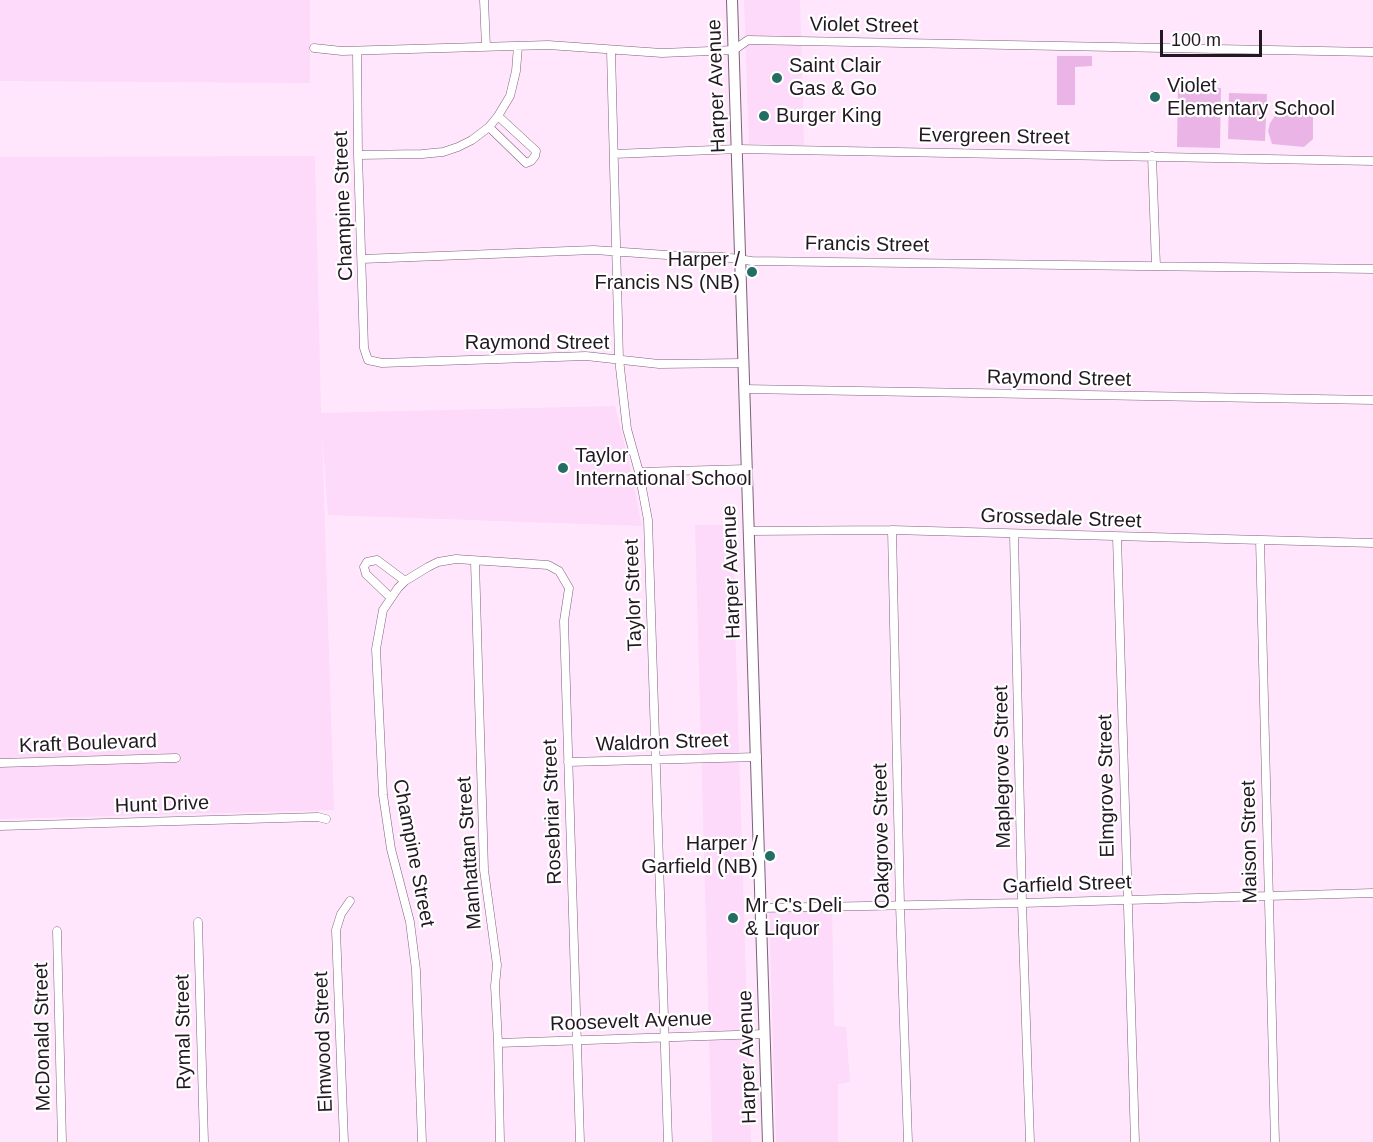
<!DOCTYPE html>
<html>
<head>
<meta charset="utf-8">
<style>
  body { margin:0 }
  #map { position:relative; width:1373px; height:1142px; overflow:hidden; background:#ffe6fc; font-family:Helvetica,sans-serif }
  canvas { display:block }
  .scale { position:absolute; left:1160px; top:30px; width:102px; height:27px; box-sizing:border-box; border:3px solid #221821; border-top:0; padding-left:8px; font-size:18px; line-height:21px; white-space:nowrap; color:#221821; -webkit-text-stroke:4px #fff; paint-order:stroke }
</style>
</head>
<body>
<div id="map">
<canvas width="1373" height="1142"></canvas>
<div class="scale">100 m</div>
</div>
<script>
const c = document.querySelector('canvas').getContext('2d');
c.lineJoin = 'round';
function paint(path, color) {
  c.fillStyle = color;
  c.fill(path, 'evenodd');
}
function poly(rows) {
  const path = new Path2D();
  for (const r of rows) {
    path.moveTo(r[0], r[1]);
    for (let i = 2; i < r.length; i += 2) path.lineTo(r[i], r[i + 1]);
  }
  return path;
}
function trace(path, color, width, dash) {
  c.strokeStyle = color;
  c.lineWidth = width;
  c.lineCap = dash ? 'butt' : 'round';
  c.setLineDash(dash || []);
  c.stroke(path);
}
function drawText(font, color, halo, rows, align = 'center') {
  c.font = font + ' Helvetica,sans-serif';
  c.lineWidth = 4.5;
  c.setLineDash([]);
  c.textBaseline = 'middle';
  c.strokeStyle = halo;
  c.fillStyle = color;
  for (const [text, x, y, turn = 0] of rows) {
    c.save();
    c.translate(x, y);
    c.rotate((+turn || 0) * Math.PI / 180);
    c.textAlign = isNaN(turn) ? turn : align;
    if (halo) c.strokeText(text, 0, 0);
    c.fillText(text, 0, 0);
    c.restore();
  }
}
paint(poly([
  [0,0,310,0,310,83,0,81],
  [744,0,800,0,804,145,749,144],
  [315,156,321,413,615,406,630,467,642,526,328,515,322,434,334,810,0,819,0,157],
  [695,525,732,525,751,1142,712,1142],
  [832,910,834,1026,846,1027,850,1082,838,1084,838,1142,776,1142,769,912]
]), '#fdd9fa');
paint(poly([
  [1057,56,1092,56,1092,66,1075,67,1075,105,1057,105],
  [1178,87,1221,88,1220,148,1177,147],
  [1229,93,1267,94,1265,141,1228,139],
  [1285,107,1296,107,1313,113,1313,139,1304,147,1272,144,1268,131,1270,123,1277,113]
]), '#eab5e6');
const street = poly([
  [484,0,486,47],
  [314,48,342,51,548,45,662,53,734,50,748,40,1373,52],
  [357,51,358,155,364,348,368,360,382,363,586,356,659,364,744,363],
  [611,51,619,359,627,429,639,472,648,520,668,1142],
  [489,127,526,163,531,161,535,156,536,151,498,116],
  [614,154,738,149,1373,161],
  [358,155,422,154,443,152,458,147,472,140,489,127,498,116,510,96,516,71,518,46],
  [1152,156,1156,266],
  [362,259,594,250,681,256,723,257,752,261,1373,269],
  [744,389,1373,400],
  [639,472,747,469],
  [892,530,900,905,908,1142],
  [749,531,892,530,1373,543],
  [1014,535,1022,903,1030,1142],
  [1117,537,1135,1142],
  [1260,540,1275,1142],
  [475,562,484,870,497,965,495,986,498,1043,500,1142],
  [390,597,366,574,364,567,367,562,377,560,405,581],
  [568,762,757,757],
  [0,763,176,758],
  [0,826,318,817,326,819],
  [761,908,1022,903,1373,893],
  [198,922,204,1142],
  [57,931,62,1142],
  [498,1043,765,1034],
  [344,1142,336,930,341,914,350,901],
  [422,1142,416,970,410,922,391,849,383,795,376,649,383,610,398,588,405,581,428,567,438,562,456,559,548,565,559,571,569,588,564,621,580,1142]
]);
const secondary = poly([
  [732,0,768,1142]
]);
trace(street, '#7c6279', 9);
trace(secondary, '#7c6279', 12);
trace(street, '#fff', 8);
trace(secondary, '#fff', 10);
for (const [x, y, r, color] of [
  [777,78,6,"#246d65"],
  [1155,97,6,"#246d65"],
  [764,116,6,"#246d65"],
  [752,272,6,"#246d65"],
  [563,468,6,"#246d65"],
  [770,856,6,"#246d65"],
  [733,918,6,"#246d65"]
]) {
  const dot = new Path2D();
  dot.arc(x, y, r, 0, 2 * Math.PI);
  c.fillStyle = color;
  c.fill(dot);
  trace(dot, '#fff', 2);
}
drawText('20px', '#221821', '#fff', [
  ["Violet Street",864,26,1],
  ["Harper Avenue",717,86,-92],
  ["Evergreen Street",994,137,1],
  ["Champine Street",344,206,-92],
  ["Francis Street",867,245,1],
  ["Raymond Street",537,343],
  ["Raymond Street",1059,379,1],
  ["Grossedale Street",1061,519,2],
  ["Harper Avenue",732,572,-92],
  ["Taylor Street",634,595,-92],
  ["Waldron Street",662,743,-2],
  ["Kraft Boulevard",88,744,-2],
  ["Maplegrove Street",1003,767,-91],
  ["Elmgrove Street",1107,786,-91],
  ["Hunt Drive",162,805,-2],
  ["Rosebriar Street",553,812,-92],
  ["Oakgrove Street",882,836,-91],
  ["Maison Street",1250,842,-91],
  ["Champine Street",413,853,79],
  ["Manhattan Street",470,853,-94],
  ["Garfield Street",1067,885,-2],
  ["Roosevelt Avenue",631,1022,-2],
  ["Rymal Street",184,1032,-91],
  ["McDonald Street",43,1037,-91],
  ["Elmwood Street",324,1042,-92],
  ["Harper Avenue",748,1057,-92]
]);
drawText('20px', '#221821', '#fff', [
  ["Saint Clair",789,66],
  ["Gas & Go",789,89],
  ["Violet",1167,86],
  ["Elementary School",1167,109],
  ["Burger King",776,116],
  ["Harper /",740,260,"right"],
  ["Francis NS (NB)",740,283,"right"],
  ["Taylor",575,456],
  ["International School",575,479],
  ["Harper /",758,844,"right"],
  ["Garfield (NB)",758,867,"right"],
  ["Mr C's Deli",745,906],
  ["& Liquor",745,929]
], 'left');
</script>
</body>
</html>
